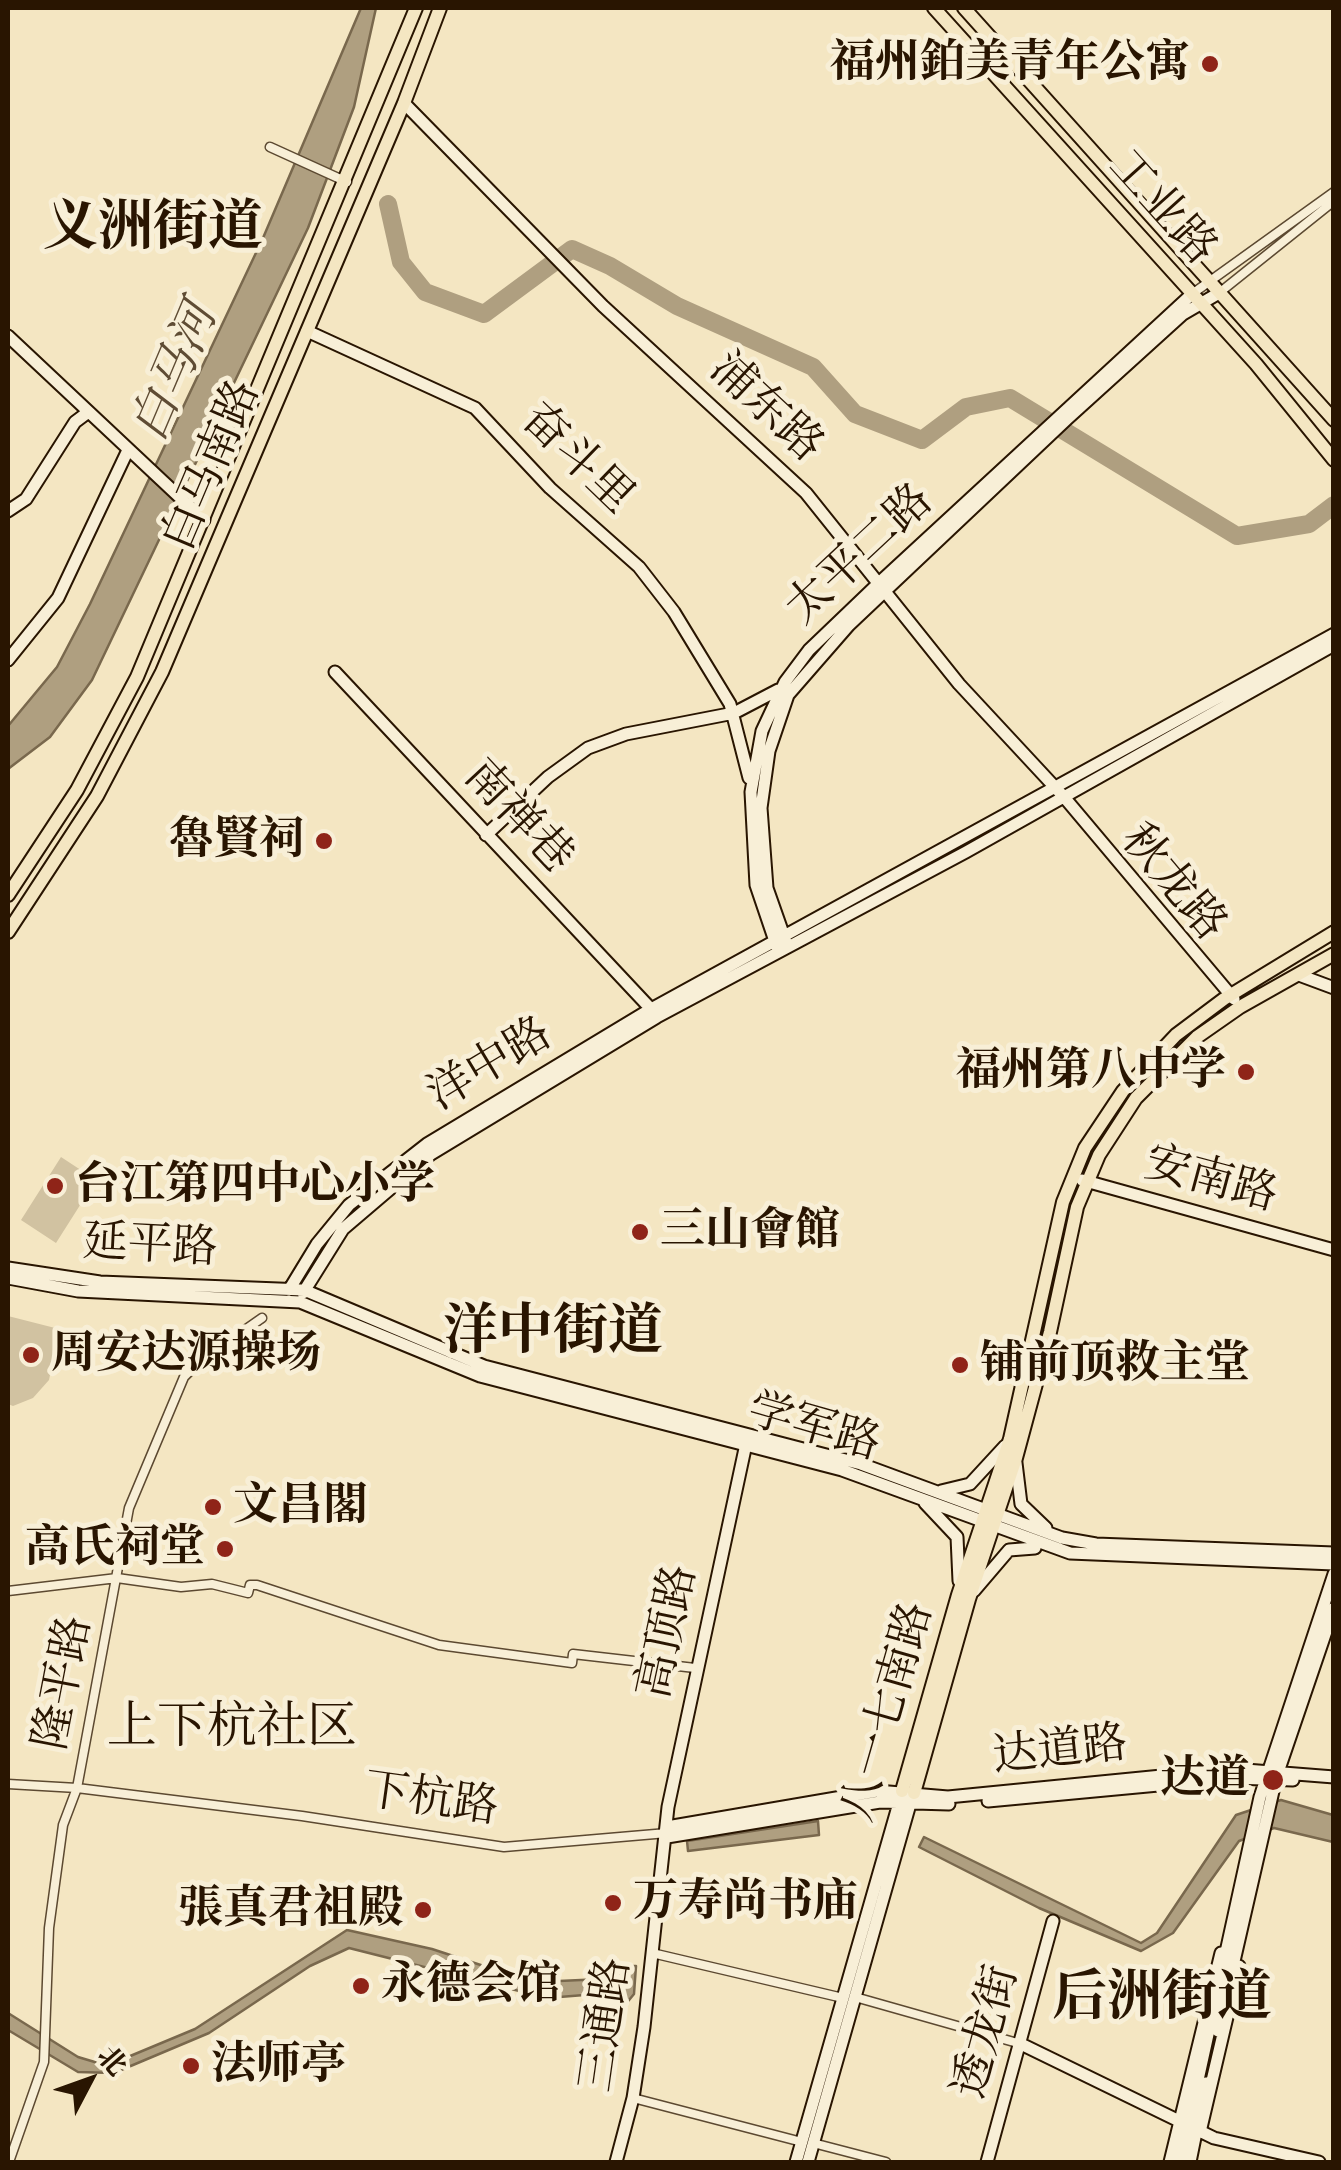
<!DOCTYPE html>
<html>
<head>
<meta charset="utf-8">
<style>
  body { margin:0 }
  #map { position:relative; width:1341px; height:2170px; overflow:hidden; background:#f4e6c2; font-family:"EB Garamond","Noto Serif SC",serif }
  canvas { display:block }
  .frame { position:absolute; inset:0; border:10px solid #291501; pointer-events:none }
  .north { position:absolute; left:40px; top:2030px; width:100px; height:100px; -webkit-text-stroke:8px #f8efd7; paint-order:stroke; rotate:49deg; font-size:28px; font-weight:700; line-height:40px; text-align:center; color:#291501 }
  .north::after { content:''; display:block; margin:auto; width:35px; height:45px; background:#291501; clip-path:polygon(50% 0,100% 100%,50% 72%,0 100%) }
</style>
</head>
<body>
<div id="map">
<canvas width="1341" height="2170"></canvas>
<div class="frame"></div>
<div class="north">北</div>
</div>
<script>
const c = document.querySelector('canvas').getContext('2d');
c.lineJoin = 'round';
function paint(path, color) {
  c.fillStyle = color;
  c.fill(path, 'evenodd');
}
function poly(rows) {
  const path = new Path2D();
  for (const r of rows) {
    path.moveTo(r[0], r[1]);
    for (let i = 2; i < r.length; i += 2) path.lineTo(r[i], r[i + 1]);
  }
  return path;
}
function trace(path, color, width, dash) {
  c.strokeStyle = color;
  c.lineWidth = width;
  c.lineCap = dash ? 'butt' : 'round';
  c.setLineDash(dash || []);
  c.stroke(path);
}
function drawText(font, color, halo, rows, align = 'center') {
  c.font = font + ' "EB Garamond","Noto Serif SC",serif';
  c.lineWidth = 10;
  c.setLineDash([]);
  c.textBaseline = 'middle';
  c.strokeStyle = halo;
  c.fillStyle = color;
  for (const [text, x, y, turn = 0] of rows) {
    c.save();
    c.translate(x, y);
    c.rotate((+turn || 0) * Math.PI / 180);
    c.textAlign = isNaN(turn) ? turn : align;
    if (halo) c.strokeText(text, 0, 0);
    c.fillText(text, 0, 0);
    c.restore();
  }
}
paint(poly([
  [61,1157,96,1180,56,1243,21,1220],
  [8,1316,59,1329,49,1380,33,1398,13,1406,8,1404]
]), '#d1c2a1');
const water = poly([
  [361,8,376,8,354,107,308,228,92,680,50,737,8,769,8,726,57,667,90,604,263,238,361,8],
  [1281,1800,1333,1815,1333,1842,1274,1828,1239,1841,1173,1933,1141,1951,1039,1908,919,1847,924,1837,1141,1943,1157,1933,1236,1815,1281,1800],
  [818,1821,819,1835,688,1851,687,1841,818,1821],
  [347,1930,432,1949,502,1972,559,1981,603,1979,606,1966,636,1966,634,1994,625,2005,597,1994,547,1998,349,1948,310,1966,209,2033,114,2073,78,2072,8,2030,8,2013,78,2057,98,2063,123,2059,195,2029,347,1930]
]);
paint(water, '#af9f80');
trace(water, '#79684d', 2.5);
trace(poly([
  [388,204,401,262,425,292,484,314,572,249,610,266,677,306,813,367,855,414,922,440,966,407,1010,398,1237,536,1309,524,1334,505]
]), '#af9f80', 18);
const street = poly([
  [270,147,347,182],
  [1219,293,1334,201],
  [1192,294,1334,192],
  [8,1591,117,1578,181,1587,212,1584,248,1593,250,1585,257,1585,439,1645,572,1663,573,1654,695,1668],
  [8,1784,77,1788,302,1816,504,1847,667,1833],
  [652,1953,843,1998],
  [855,1997,1021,2044],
  [633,2098,802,2142],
  [813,2143,886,2162],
  [9,2162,44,2062,49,1928,63,1825,77,1788,129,1508,184,1377,199,1362,262,1318]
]);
const secondary = poly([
  [404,103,603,306,806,493,959,684,1064,797,1234,999],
  [307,331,475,408,550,488,639,567,674,612,730,704,749,778],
  [8,336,204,520],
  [8,511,26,499,75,422,87,413],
  [8,660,58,598,128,450],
  [335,672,651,1009],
  [486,835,548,777,588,748,626,734,734,713,778,690],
  [786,942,767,888,761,808,769,751,788,695,849,625,1067,419,1183,314,1219,293],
  [777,947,756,885,751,792,762,731,785,682,809,650,880,582,1192,294],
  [1299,975,1334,988],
  [1082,1180,1334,1250],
  [8,1268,100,1282,304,1290,484,1366,861,1464,1062,1538,1096,1544,1334,1553],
  [8,1278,78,1291,300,1302,480,1376,842,1470,1070,1553,1334,1564],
  [289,1290,317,1244,349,1205,427,1144,651,1009,1334,634],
  [303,1293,343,1229,431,1154,657,1017,966,852,1334,645],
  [1016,1463,1021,1504,1046,1528],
  [941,1491,970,1484,1005,1446],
  [925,1503,957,1537,959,1581],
  [974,1591,1009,1550,1035,1548],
  [988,1801,1233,1778,1293,1780],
  [667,1827,877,1791,948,1797,1233,1769,1334,1777],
  [667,1837,880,1802,949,1804],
  [1218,2031,1276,1778,1334,1608],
  [1021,2044,1214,2138,1319,2162],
  [1200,2132,1239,1966],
  [616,2162,633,2098,644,2027,668,1807,746,1444],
  [796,2162,901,1796],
  [808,2162,912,1797],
  [987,2162,1053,1921],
  [1170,2162,1221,1953],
  [1180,2162,1260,1797,1334,1574],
  [1190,2162,1206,2083]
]);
const primary = poly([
  [934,8,1256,364,1334,460],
  [964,8,1334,420],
  [8,895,77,790,137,677,416,8],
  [8,932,97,796,162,672,404,103,440,8],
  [902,1791,958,1595,1010,1439,1063,1202,1085,1148,1123,1091,1176,1035,1224,999,1334,932],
  [914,1793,969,1599,1016,1458,1050,1332,1077,1207,1099,1155,1136,1098,1197,1037,1240,1007,1334,954]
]);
trace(street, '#5c4931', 11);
trace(secondary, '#291501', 15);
trace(primary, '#291501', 16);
trace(street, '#f8efd7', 8);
trace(secondary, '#f8efd7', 11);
trace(primary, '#f4e6c2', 12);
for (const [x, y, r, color] of [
  [1210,64,10,"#8f2418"],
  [324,841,10,"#8f2418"],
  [1246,1072,10,"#8f2418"],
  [55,1186,10,"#8f2418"],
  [640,1232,10,"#8f2418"],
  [31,1355,10,"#8f2418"],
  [960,1365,10,"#8f2418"],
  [213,1507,10,"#8f2418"],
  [225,1549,10,"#8f2418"],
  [1273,1780,12,"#8f2418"],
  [613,1903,10,"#8f2418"],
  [423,1910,10,"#8f2418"],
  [361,1986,10,"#8f2418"],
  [191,2066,10,"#8f2418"]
]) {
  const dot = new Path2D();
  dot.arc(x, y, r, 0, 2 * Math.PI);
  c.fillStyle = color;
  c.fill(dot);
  trace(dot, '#f8efd7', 4);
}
drawText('bold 45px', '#291501', '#f8efd7', [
  ["福州鉑美青年公寓",1190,64,"right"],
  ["魯賢祠",304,841,"right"],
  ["福州第八中学",1226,1072,"right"],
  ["台江第四中心小学",75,1186],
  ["三山會館",660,1232],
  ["周安达源操场",51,1355],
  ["铺前顶救主堂",980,1365],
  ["文昌閣",233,1507],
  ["高氏祠堂",205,1549,"right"],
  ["达道",1250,1780,"right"],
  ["万寿尚书庙",633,1903],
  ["張真君祖殿",403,1910,"right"],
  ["永德会馆",381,1986],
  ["法师亭",211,2066]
], 'left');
drawText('45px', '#291501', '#f8efd7', [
  ["工业路",1162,208,48],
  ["浦东路",766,408,43],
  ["奋斗里",577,459,44],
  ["白马南路",212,466,-67],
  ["太平二路",860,555,-43],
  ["南禅巷",518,817,47],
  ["秋龙路",1173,883,50],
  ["洋中路",490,1065,-31],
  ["安南路",1211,1180,15],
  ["延平路",150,1246,3],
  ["学军路",814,1428,16],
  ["高顶路",668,1632,-78],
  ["隆平路",64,1683,-79],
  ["八一七南路",888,1712,-74],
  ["达道路",1060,1751,-6],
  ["下杭路",431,1800,8],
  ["三通路",606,2025,-82],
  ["透龙街",987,2032,-75]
]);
drawText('italic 48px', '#5f4c34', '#f8efd7', [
  ["白马河",176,373,-67]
]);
drawText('50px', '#291501', '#f8efd7', [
  ["上下杭社区",232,1728]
]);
drawText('bold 55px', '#291501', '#f8efd7', [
  ["义洲街道",153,229],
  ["洋中街道",553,1333],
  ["后洲街道",1162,1999]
]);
</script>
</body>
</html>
